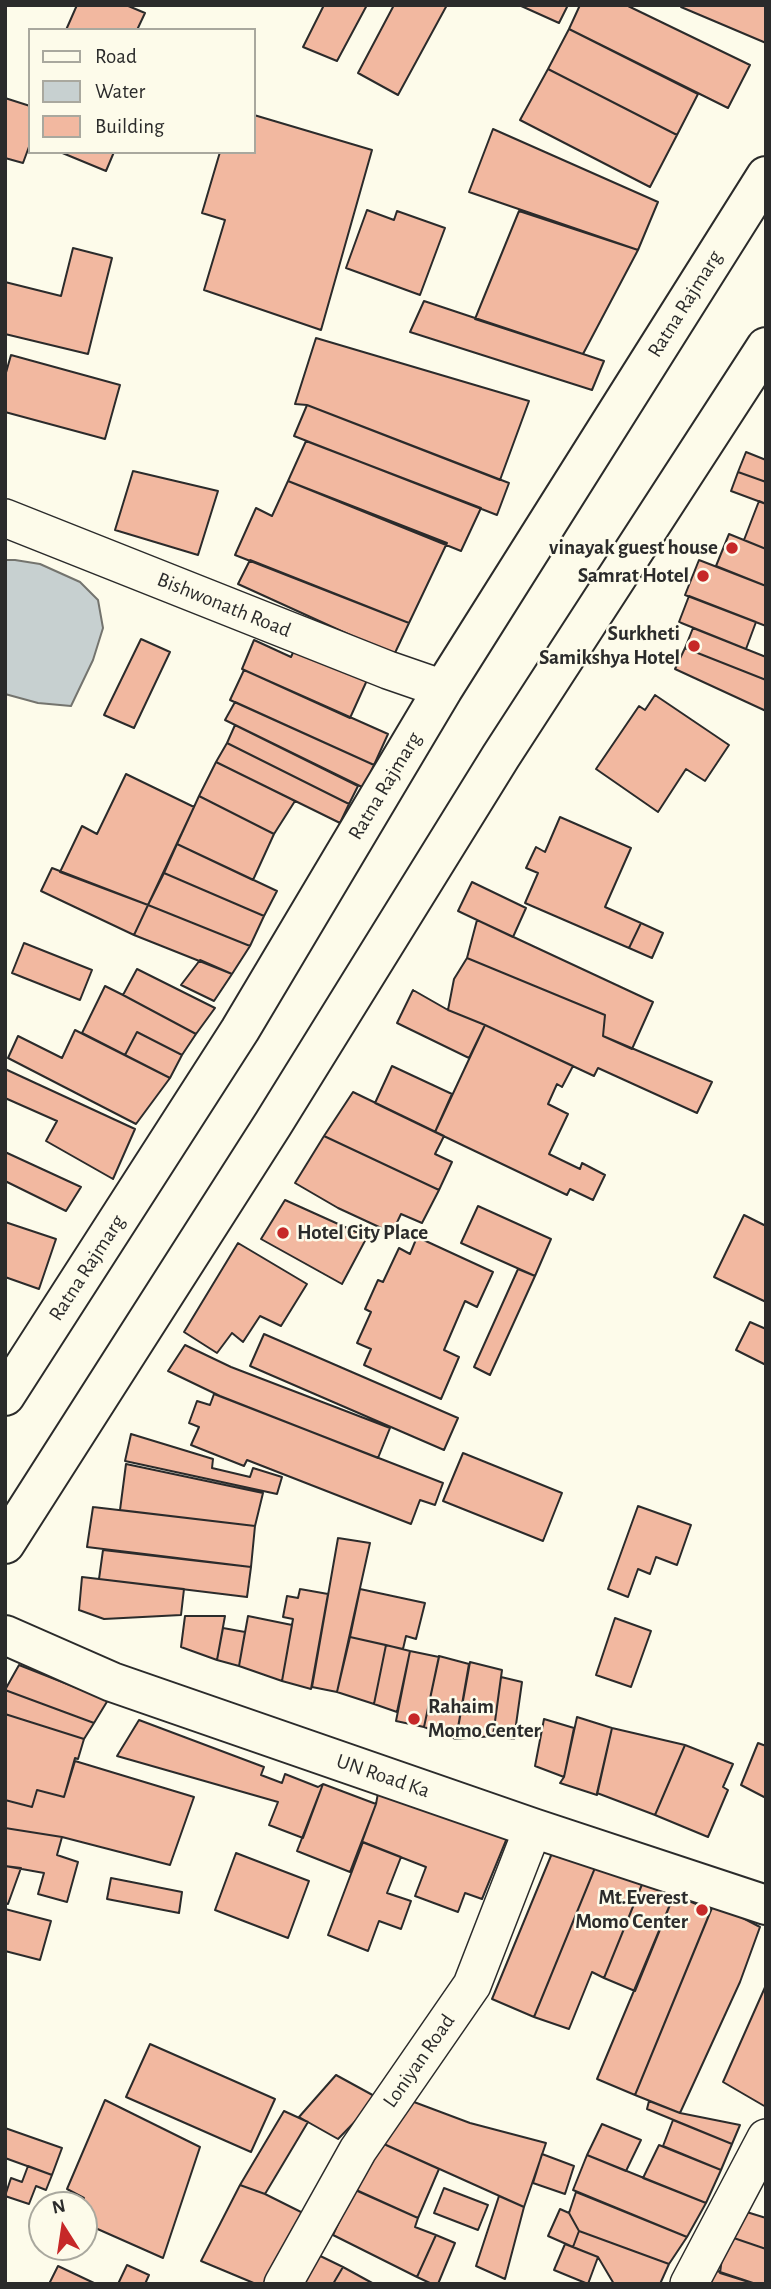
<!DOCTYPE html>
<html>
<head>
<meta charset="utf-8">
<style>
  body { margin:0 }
  #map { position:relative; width:771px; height:2289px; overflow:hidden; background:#fdfbea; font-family:"Alegreya Sans",sans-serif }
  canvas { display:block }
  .frame { position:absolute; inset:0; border:7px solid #2b2b2b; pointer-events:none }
  .legend { position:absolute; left:28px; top:28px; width:228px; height:126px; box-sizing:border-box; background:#fdfbea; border:2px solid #a9a89e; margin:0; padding:9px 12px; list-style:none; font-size:21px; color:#2b2b2b }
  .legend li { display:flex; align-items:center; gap:14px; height:35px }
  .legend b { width:35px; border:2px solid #a9a89e }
  .north { position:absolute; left:28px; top:2191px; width:70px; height:70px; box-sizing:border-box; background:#fdfbea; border:2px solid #a9a89e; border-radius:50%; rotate:348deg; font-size:19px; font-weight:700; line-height:28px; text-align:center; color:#2b2b2b }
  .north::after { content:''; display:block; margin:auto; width:24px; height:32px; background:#c62828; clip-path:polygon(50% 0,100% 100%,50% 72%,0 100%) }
</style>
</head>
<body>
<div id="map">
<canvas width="771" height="2289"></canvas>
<div class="frame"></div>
<ul class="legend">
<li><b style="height:9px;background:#fdfbea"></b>Road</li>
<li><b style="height:19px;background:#c7d0d0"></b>Water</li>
<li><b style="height:19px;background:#f2b8a0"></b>Building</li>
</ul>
<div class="north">N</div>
</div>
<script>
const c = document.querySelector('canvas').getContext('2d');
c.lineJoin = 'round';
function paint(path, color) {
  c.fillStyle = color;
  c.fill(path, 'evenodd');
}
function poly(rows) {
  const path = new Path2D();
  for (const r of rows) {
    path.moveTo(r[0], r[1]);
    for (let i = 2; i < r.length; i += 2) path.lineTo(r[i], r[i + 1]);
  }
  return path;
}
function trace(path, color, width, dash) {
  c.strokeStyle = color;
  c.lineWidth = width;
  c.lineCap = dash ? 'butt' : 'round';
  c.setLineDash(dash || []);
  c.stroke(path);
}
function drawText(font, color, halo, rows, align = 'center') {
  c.font = font + ' "Alegreya Sans",sans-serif';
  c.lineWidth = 5;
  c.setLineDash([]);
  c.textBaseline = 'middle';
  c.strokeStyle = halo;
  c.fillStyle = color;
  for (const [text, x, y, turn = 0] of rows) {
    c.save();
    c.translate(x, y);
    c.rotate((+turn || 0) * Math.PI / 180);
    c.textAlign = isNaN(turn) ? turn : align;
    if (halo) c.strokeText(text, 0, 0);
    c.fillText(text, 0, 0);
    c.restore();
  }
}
const water = poly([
  [5,560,15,560,40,564,80,582,98,600,103,628,93,660,71,706,38,703,5,694,5,560]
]);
paint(water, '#c7d0d0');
trace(water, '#74746e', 2);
const building = poly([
  [77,5,126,5,145,13,137,30,66,30,77,5],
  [324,5,367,5,337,61,303,47,324,5],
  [394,5,447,5,398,95,358,73,394,5],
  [519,5,568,5,559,23,519,5],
  [580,5,626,5,750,65,728,108,569,29,580,5],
  [682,5,766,5,766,43,681,7,682,5],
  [569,29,698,94,677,135,548,69,569,29],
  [548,69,677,135,650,187,520,120,548,69],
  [5,98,30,106,30,144,23,163,5,158,5,98],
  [254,115,372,150,321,330,204,290,225,220,202,213,220,152,254,152,254,115],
  [493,129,658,202,638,250,469,192,493,129],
  [60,152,114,152,106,171,60,152],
  [367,210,394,220,397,211,445,228,420,295,346,268,367,210],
  [519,211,638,250,583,354,475,319,519,211],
  [73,248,112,258,88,354,5,334,5,282,61,296,73,248],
  [424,301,604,361,592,390,410,332,424,301],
  [316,338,529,401,500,480,307,405,295,404,316,338],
  [11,355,120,385,105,439,5,412,5,376,11,355],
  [307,405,509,483,497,515,294,436,307,405],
  [306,441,481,508,461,551,288,481,306,441],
  [746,452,766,460,766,482,738,472,746,452],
  [133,471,218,491,198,555,115,530,133,471],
  [738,472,766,482,766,504,731,491,738,472],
  [288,481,447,543,409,623,235,555,256,508,272,516,288,481],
  [759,501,766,504,766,549,744,540,759,501],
  [729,534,766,549,766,586,716,566,729,534],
  [250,560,409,623,394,655,238,584,250,560],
  [699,560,766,586,766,626,685,595,699,560],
  [689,596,756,622,746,649,679,622,689,596],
  [693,628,766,657,766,680,685,648,693,628],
  [141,639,170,652,134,728,104,715,141,639],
  [254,640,291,657,296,646,368,678,350,718,242,669,254,640],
  [685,648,766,680,766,711,675,669,685,648],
  [244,670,388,734,374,765,230,700,244,670],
  [655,695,729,745,705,781,686,769,658,812,596,769,639,706,645,710,655,695],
  [235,702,374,765,364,788,225,720,235,702],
  [235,725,358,786,349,804,227,743,235,725],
  [227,743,349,804,340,823,216,762,227,743],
  [216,762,295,801,274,834,199,796,216,762],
  [126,774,194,807,148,905,60,872,82,826,97,834,126,774],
  [199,796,274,834,253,880,177,844,199,796],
  [560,817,631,848,605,907,641,923,629,948,525,903,538,873,526,868,536,847,545,852,560,817],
  [177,844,277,891,264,916,164,873,177,844],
  [52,868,148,905,134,935,41,891,52,868],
  [164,873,264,916,250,946,148,905,164,873],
  [472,882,526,908,513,937,458,911,472,882],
  [148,905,250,946,232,974,134,935,148,905],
  [477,920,653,1002,632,1049,603,1036,605,1015,467,958,477,920],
  [641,923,663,933,652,958,629,948,641,923],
  [24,943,92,970,80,1000,12,973,24,943],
  [467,958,605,1015,603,1036,712,1082,697,1113,598,1068,594,1076,485,1025,448,1010,454,979,467,958],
  [200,960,232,974,214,1001,181,985,200,960],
  [137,969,215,1008,196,1034,123,995,137,969],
  [105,986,123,995,196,1034,182,1055,137,1032,125,1055,82,1033,105,986],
  [413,990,448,1010,485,1025,469,1058,397,1023,413,990],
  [485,1025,573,1066,562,1087,557,1084,548,1104,568,1114,549,1154,580,1169,582,1163,605,1175,593,1200,570,1189,567,1195,435,1132,485,1025],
  [75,1030,170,1078,136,1124,8,1058,18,1036,62,1058,75,1030],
  [137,1032,182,1055,170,1078,125,1055,137,1032],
  [392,1066,452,1094,435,1132,375,1103,392,1066],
  [5,1069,135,1129,113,1179,46,1141,57,1121,5,1098,5,1069],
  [353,1092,444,1136,435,1154,452,1162,439,1190,324,1136,353,1092],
  [324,1136,439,1190,422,1223,401,1214,392,1233,338,1208,295,1183,324,1136],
  [5,1152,81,1187,66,1211,5,1181,5,1152],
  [285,1200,367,1237,342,1284,261,1239,285,1200],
  [478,1206,551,1239,535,1276,461,1243,478,1206],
  [744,1215,766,1226,766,1302,714,1277,744,1215],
  [5,1222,56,1239,39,1289,5,1277,5,1222],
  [417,1237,493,1272,477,1307,465,1301,444,1350,459,1357,441,1399,364,1365,371,1349,357,1343,371,1312,365,1309,378,1280,383,1282,399,1248,410,1254,417,1237],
  [238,1243,307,1284,281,1326,260,1316,243,1342,232,1333,217,1353,184,1332,238,1243],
  [518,1269,535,1276,490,1375,474,1367,518,1269],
  [750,1322,766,1329,766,1365,736,1350,750,1322],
  [264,1334,458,1418,444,1450,250,1366,264,1334],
  [185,1345,231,1367,390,1428,378,1458,220,1396,168,1371,185,1345],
  [214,1394,443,1483,435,1505,420,1500,411,1524,247,1460,244,1466,191,1445,199,1427,189,1423,197,1401,210,1405,214,1394],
  [131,1434,213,1459,212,1468,250,1477,253,1468,282,1477,277,1494,125,1461,131,1434],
  [463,1453,562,1493,543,1541,443,1501,463,1453],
  [126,1464,263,1493,255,1526,120,1510,126,1464],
  [638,1506,691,1525,677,1565,656,1557,650,1574,638,1569,628,1597,608,1589,638,1506],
  [93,1507,255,1526,251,1567,87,1547,93,1507],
  [338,1538,370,1543,337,1692,312,1687,338,1538],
  [103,1550,251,1567,247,1597,99,1579,103,1550],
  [82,1577,184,1589,181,1615,104,1619,79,1610,82,1577],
  [300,1589,328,1594,311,1689,282,1681,293,1619,283,1617,287,1596,298,1598,300,1589],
  [360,1589,425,1603,416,1639,406,1636,403,1649,350,1637,360,1589],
  [185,1616,225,1616,217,1660,181,1647,185,1616],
  [248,1616,292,1625,282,1681,239,1666,248,1616],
  [615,1618,651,1631,631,1687,596,1675,615,1618],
  [223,1628,245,1632,239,1666,217,1660,223,1628],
  [350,1637,386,1645,374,1704,337,1692,350,1637],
  [386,1645,410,1651,397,1712,374,1704,386,1645],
  [410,1651,439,1657,424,1727,396,1721,410,1651],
  [439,1656,469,1664,456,1739,424,1727,439,1656],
  [470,1662,502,1670,493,1736,456,1739,470,1662],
  [19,1665,108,1700,94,1723,5,1690,19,1665],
  [501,1677,522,1682,514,1739,493,1736,501,1677],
  [5,1690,94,1723,84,1739,5,1714,5,1690],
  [5,1714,84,1739,78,1759,75,1758,64,1797,37,1790,32,1807,5,1800,5,1714],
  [577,1717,612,1728,597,1795,560,1783,564,1777,577,1717],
  [544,1719,574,1728,564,1777,535,1766,544,1719],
  [139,1720,264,1767,261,1775,282,1783,285,1774,318,1787,323,1784,303,1838,269,1825,278,1802,117,1756,139,1720],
  [612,1728,685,1745,655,1815,597,1793,612,1728],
  [758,1743,766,1746,766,1798,741,1785,758,1743],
  [685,1745,733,1764,723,1787,728,1790,708,1837,655,1815,685,1745],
  [75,1761,194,1797,170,1865,62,1837,5,1828,5,1800,32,1807,37,1790,64,1797,75,1761],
  [323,1784,376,1804,350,1872,297,1851,323,1784],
  [379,1788,507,1838,482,1899,465,1893,458,1912,415,1896,426,1867,362,1842,376,1804,379,1788],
  [5,1828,62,1837,57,1855,78,1862,67,1902,38,1894,44,1873,5,1866,5,1828],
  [363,1842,401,1857,387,1893,411,1901,401,1929,379,1921,368,1951,328,1935,363,1842],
  [555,1846,597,1863,534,2017,492,1999,555,1846],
  [236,1853,309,1881,288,1938,215,1910,236,1853],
  [597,1863,643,1882,604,1978,592,1972,569,2029,534,2017,597,1863],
  [5,1866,21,1868,8,1904,5,1903,5,1866],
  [111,1878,182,1892,179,1913,107,1899,111,1878],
  [643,1882,674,1895,635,1991,604,1978,643,1882],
  [674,1895,711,1910,635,2095,597,2079,674,1895],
  [714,1903,760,1927,740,1982,680,2113,635,2095,714,1903],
  [5,1909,51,1921,40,1960,5,1951,5,1909],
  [766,1985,766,2107,723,2082,766,1985],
  [150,2044,275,2099,251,2152,126,2097,150,2044],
  [336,2075,378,2098,338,2139,299,2117,336,2075],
  [406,2099,470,2123,546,2143,524,2207,375,2140,406,2099],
  [105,2100,200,2147,163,2258,84,2223,84,2205,80,2205,84,2198,67,2189,105,2100],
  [649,2101,680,2113,740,2125,732,2144,647,2109,649,2101],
  [284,2111,308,2122,265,2194,240,2185,284,2111],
  [673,2120,732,2144,721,2170,663,2146,673,2120],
  [602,2124,641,2140,626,2171,587,2155,602,2124],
  [5,2128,62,2148,52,2175,5,2158,5,2128],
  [375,2140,439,2169,418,2218,353,2189,375,2140],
  [659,2145,721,2170,706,2203,643,2178,659,2145],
  [542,2154,574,2166,565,2194,533,2183,542,2154],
  [587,2155,706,2203,687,2237,573,2190,587,2155],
  [28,2166,52,2175,46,2190,36,2186,29,2204,5,2196,11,2178,22,2182,28,2166],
  [240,2185,265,2194,303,2213,270,2284,256,2284,201,2261,240,2185],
  [444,2188,488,2205,478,2230,434,2213,444,2188],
  [354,2189,418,2218,415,2227,436,2235,417,2277,333,2235,354,2189],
  [576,2192,687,2237,669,2264,579,2231,569,2213,576,2192],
  [499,2196,524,2207,505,2279,476,2266,499,2196],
  [560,2209,569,2213,579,2231,573,2247,548,2236,560,2209],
  [737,2209,766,2218,766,2249,725,2235,737,2209],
  [579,2231,669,2264,660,2284,614,2284,598,2257,573,2247,579,2231],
  [436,2235,455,2243,438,2284,432,2284,417,2277,436,2235],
  [725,2235,766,2249,766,2284,755,2284,720,2273,725,2235],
  [565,2244,598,2257,588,2284,554,2270,565,2244],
  [310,2251,343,2267,333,2284,293,2284,310,2251],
  [127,2265,149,2275,145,2284,118,2284,127,2265],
  [58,2266,94,2283,94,2284,49,2284,58,2266],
  [343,2267,374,2284,333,2284,343,2267],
  [714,2270,753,2283,752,2284,708,2284,714,2270]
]);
paint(building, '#f2b8a0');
trace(building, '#2b2b2b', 2);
const street = poly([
  [5,518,388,670,443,689],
  [283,2284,358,2150,472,1985,533,1828],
  [689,2284,766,2138]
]);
const secondary = poly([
  [5,1635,112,1682,533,1828,766,1905]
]);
const highway = poly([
  [5,1396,240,1030,443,689,766,176],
  [5,1544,273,1124,501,756,766,347]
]);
trace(street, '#2b2b2b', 40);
trace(secondary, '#2b2b2b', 42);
trace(highway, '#2b2b2b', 42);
trace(street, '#fdfbea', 37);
trace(secondary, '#fdfbea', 38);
trace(highway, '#fdfbea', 38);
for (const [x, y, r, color] of [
  [732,548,7,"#c62828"],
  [703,576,7,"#c62828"],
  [694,646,7,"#c62828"],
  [283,1233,7,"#c62828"],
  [414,1719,7,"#c62828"],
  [702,1910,7,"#c62828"]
]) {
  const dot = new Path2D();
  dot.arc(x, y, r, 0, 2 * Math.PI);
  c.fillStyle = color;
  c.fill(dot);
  trace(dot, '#fdfbea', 2.5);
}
drawText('21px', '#2b2b2b', '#fdfbea', [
  ["Ratna Rajmarg",685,304,-58],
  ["Bishwonath Road",224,605,22],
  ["Ratna Rajmarg",385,786,-59],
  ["Ratna Rajmarg",87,1268,-57],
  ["UN Road Ka",383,1776,19],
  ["Loniyan Road",419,2061,-55]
]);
drawText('bold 21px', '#2b2b2b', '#fdfbea', [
  ["vinayak guest house",718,548],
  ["Samrat Hotel",689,576],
  ["Surkheti",680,634],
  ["Samikshya Hotel",680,658],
  ["Hotel City Place",297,1233,"left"],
  ["Rahaim",428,1707,"left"],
  ["Momo Center",428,1731,"left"],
  ["Mt.Everest",688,1898],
  ["Momo Center",688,1922]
], 'right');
</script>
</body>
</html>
